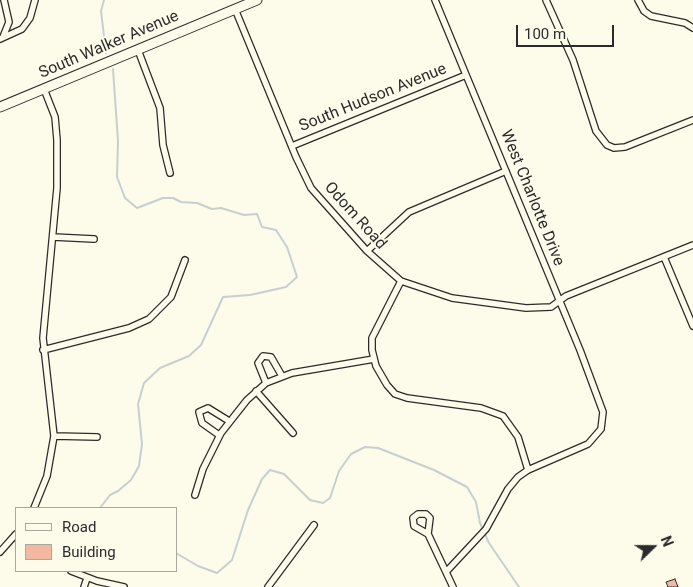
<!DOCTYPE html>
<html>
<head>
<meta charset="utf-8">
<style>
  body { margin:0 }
  #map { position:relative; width:693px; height:587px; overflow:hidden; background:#fdfbea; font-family:Roboto,sans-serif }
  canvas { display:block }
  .legend { position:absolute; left:15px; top:507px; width:162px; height:65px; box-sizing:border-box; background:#fdfbea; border:1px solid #a9a89e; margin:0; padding:6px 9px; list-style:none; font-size:15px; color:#2b2b2b }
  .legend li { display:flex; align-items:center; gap:10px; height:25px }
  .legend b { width:25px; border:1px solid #a9a89e }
  .north { position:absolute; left:628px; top:522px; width:50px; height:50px; -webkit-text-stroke:4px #fdfbea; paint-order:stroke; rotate:68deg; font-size:14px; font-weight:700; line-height:20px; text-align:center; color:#2b2b2b }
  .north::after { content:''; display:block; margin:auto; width:18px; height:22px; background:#2b2b2b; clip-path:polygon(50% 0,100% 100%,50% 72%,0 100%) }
  .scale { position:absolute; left:516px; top:25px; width:98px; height:22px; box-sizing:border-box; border:2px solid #2b2b2b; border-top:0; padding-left:6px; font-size:15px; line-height:18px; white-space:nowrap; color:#2b2b2b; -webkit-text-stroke:4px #fdfbea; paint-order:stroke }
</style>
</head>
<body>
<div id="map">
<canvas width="693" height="587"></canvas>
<ul class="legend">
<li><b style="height:6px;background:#fdfbea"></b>Road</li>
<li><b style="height:14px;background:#f2b8a0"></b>Building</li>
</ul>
<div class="north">N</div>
<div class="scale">100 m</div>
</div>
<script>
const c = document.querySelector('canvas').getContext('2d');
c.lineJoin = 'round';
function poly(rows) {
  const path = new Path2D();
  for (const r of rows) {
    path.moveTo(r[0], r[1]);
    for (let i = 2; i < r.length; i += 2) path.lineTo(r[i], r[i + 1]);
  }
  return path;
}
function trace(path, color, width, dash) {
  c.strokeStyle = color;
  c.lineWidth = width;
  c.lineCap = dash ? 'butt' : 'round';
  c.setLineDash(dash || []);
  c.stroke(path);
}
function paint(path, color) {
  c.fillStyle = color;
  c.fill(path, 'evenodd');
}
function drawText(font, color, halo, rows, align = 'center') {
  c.font = font + ' Roboto,sans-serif';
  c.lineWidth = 4;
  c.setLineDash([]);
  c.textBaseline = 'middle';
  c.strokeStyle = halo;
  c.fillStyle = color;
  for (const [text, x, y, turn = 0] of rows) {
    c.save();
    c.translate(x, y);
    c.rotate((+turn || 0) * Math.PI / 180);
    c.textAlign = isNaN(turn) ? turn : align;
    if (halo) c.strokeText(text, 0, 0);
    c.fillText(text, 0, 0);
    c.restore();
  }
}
trace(poly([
  [104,0,101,11,106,53],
  [100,508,110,495,118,491,131,480,139,466,142,444,138,404,144,383,160,368,189,356,201,345,223,297,250,295,286,287,297,277,287,247,276,230,262,227,257,214,244,215,221,208,212,209,197,203,181,202,173,198,163,198,137,208,125,198,117,177,118,141,113,69],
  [176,553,198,566,217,573,232,560,248,510,262,479,270,470,284,474,310,500,323,503,330,498,339,471,351,454,365,447,378,448,434,470,467,487,476,502,480,523,489,543,519,587]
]), '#c7d0d0', 2);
const building = poly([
  [675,579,678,587,668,587,666,582,675,579]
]);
paint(building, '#f2b8a0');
trace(building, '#2b2b2b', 1);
const minor = poly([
  [435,0,580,350,603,412,601,429,588,444,528,470,518,477,508,489,486,529,446,572],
  [546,0,573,60,596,131,607,145,614,148,625,147,693,120],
  [638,0,644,11,651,16,685,23,693,28],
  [235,9,296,157,311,188,367,251,401,281,452,298,526,308,551,307,566,296,693,245],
  [3,37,9,22,4,0],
  [0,39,22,29,30,18,35,0],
  [138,50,160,108,163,145,170,173],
  [292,146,466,75],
  [53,237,94,239],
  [367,251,409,212,506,171],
  [664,257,693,326],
  [401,281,372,338,372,350,376,366,387,385,395,394,407,398,481,408,503,416,518,437,528,470],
  [43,350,129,328,149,319,171,297,185,260],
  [266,383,258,363,263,356,271,357,282,376],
  [256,391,293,433],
  [219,435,202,423,199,412,208,408,229,421],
  [54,436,97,437],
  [195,495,203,469,221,433,247,400,266,383,292,373,374,359],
  [34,508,47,476,54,436,43,338,57,188,57,140,55,117,44,89],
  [428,534,414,526,413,518,418,514,426,514,430,518,428,534,453,587],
  [0,552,16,534],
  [71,571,97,581,124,587],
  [84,587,87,578],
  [268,587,314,525]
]);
const secondary = poly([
  [0,107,257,0]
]);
trace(minor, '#2b2b2b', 8);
trace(secondary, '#2b2b2b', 11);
trace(minor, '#fdfbea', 5.5);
trace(secondary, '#fdfbea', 9);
drawText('16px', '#2b2b2b', '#fdfbea', [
  ["South Walker Avenue",109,45,-23],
  ["South Hudson Avenue",373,98,-22],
  ["West Charlotte Drive",532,198,68],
  ["Odom Road",355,216,48]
]);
</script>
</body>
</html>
